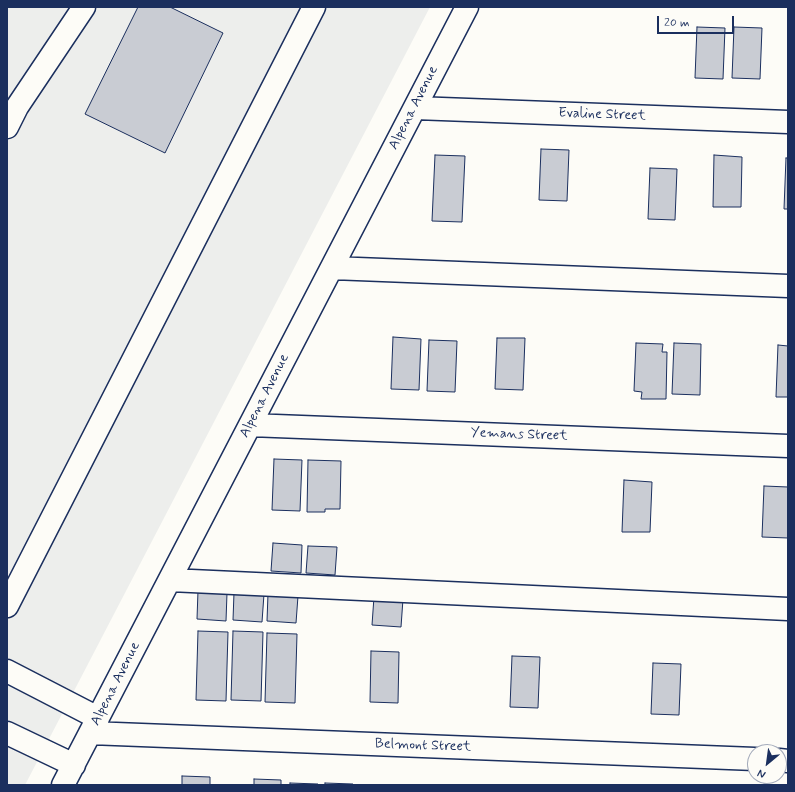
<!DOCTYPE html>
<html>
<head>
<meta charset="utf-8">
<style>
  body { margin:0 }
  #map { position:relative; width:795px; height:792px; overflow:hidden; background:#fdfcf7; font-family:Mynerve,sans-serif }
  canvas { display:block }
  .frame { position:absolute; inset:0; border:8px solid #1b2f5e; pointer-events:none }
  .north { position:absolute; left:747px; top:744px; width:40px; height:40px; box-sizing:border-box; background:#fdfcf7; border:1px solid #a3aaba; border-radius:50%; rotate:209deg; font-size:11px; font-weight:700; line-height:16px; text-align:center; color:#1b2f5e }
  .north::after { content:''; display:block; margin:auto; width:14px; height:18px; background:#1b2f5e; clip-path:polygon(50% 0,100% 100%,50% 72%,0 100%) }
  .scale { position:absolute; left:657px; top:16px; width:77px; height:18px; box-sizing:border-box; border:2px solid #1b2f5e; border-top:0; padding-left:5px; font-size:12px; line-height:14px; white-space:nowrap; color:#1b2f5e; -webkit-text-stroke:3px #fdfcf7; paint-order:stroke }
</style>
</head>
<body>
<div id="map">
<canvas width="795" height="792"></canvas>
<div class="frame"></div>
<div class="north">N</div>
<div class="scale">20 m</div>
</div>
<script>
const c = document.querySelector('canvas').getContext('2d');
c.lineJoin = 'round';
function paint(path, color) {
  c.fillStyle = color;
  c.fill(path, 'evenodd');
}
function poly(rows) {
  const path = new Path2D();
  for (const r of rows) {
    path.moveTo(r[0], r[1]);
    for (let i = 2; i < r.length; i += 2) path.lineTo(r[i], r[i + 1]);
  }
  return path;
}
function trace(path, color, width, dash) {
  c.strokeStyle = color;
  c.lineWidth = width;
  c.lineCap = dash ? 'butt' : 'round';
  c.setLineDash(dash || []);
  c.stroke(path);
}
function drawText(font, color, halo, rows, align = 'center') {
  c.font = font + ' Mynerve,sans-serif';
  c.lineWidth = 4;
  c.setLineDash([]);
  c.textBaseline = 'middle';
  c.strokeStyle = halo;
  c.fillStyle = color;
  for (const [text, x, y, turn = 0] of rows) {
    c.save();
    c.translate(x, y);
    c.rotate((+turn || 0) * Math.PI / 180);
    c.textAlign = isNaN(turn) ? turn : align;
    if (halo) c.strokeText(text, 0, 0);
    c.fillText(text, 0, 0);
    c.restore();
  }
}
paint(poly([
  [7,7,430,7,25,785,7,785]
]), '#edeeec');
const building = poly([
  [138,7,170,7,223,33,165,153,85,114,138,7],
  [697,27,725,28,723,79,695,78,697,27],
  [734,27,762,28,760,79,732,78,734,27],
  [541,149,569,150,567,201,539,200,541,149],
  [435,155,465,156,462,222,432,221,435,155],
  [714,155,742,157,741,207,713,207,714,155],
  [786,158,788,158,788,209,784,209,786,158],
  [650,168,677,169,675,220,648,219,650,168],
  [393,337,421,339,419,390,391,389,393,337],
  [497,338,525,338,523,390,495,389,497,338],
  [429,340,457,341,455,392,427,391,429,340],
  [636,343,663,344,662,352,667,352,666,399,641,399,642,392,634,391,636,343],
  [674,343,701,344,700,395,672,394,674,343],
  [778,345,788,346,788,397,776,397,778,345],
  [274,459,302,460,300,511,272,510,274,459],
  [308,460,341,461,340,509,325,509,325,512,307,512,308,460],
  [624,480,652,482,650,532,622,532,624,480],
  [764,486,788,487,788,538,762,537,764,486],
  [273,543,302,545,301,573,271,571,273,543],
  [308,546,337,547,335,575,306,573,308,546],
  [198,591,227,593,226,621,197,619,198,591],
  [234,593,264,594,262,622,233,620,234,593],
  [268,594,298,596,296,623,267,621,268,594],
  [374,597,403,599,401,627,372,625,374,597],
  [198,631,228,632,226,701,196,700,198,631],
  [233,631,263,632,261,701,231,700,233,631],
  [267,633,297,634,295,703,265,702,267,633],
  [371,651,399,652,398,703,370,702,371,651],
  [512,656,540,657,538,708,510,707,512,656],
  [653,663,681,664,679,715,651,714,653,663],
  [182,776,210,777,210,785,182,785,182,776],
  [254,779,281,780,281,785,254,785,254,779],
  [290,783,318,784,318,785,290,785,290,783],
  [325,783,353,784,353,785,325,785,325,783]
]);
paint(building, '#c9ccd3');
trace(building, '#1b2f5e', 1);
const minor = poly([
  [415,108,788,122],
  [7,127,17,107,84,7],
  [332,268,788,286],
  [250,425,788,446],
  [170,580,788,609],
  [7,606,314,7],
  [7,671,98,718],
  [7,733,74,765],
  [90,733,755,759],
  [779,760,788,761],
  [63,785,467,7]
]);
trace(minor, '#1b2f5e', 25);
trace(minor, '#fdfcf7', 22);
drawText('14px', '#1b2f5e', '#fdfcf7', [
  ["Alpena Avenue",414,108,-63],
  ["Evaline Street",602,115,2],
  ["Alpena Avenue",265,396,-63],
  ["Yemans Street",519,435,2],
  ["Alpena Avenue",116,684,-63],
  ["Belmont Street",423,746,2]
]);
</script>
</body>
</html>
